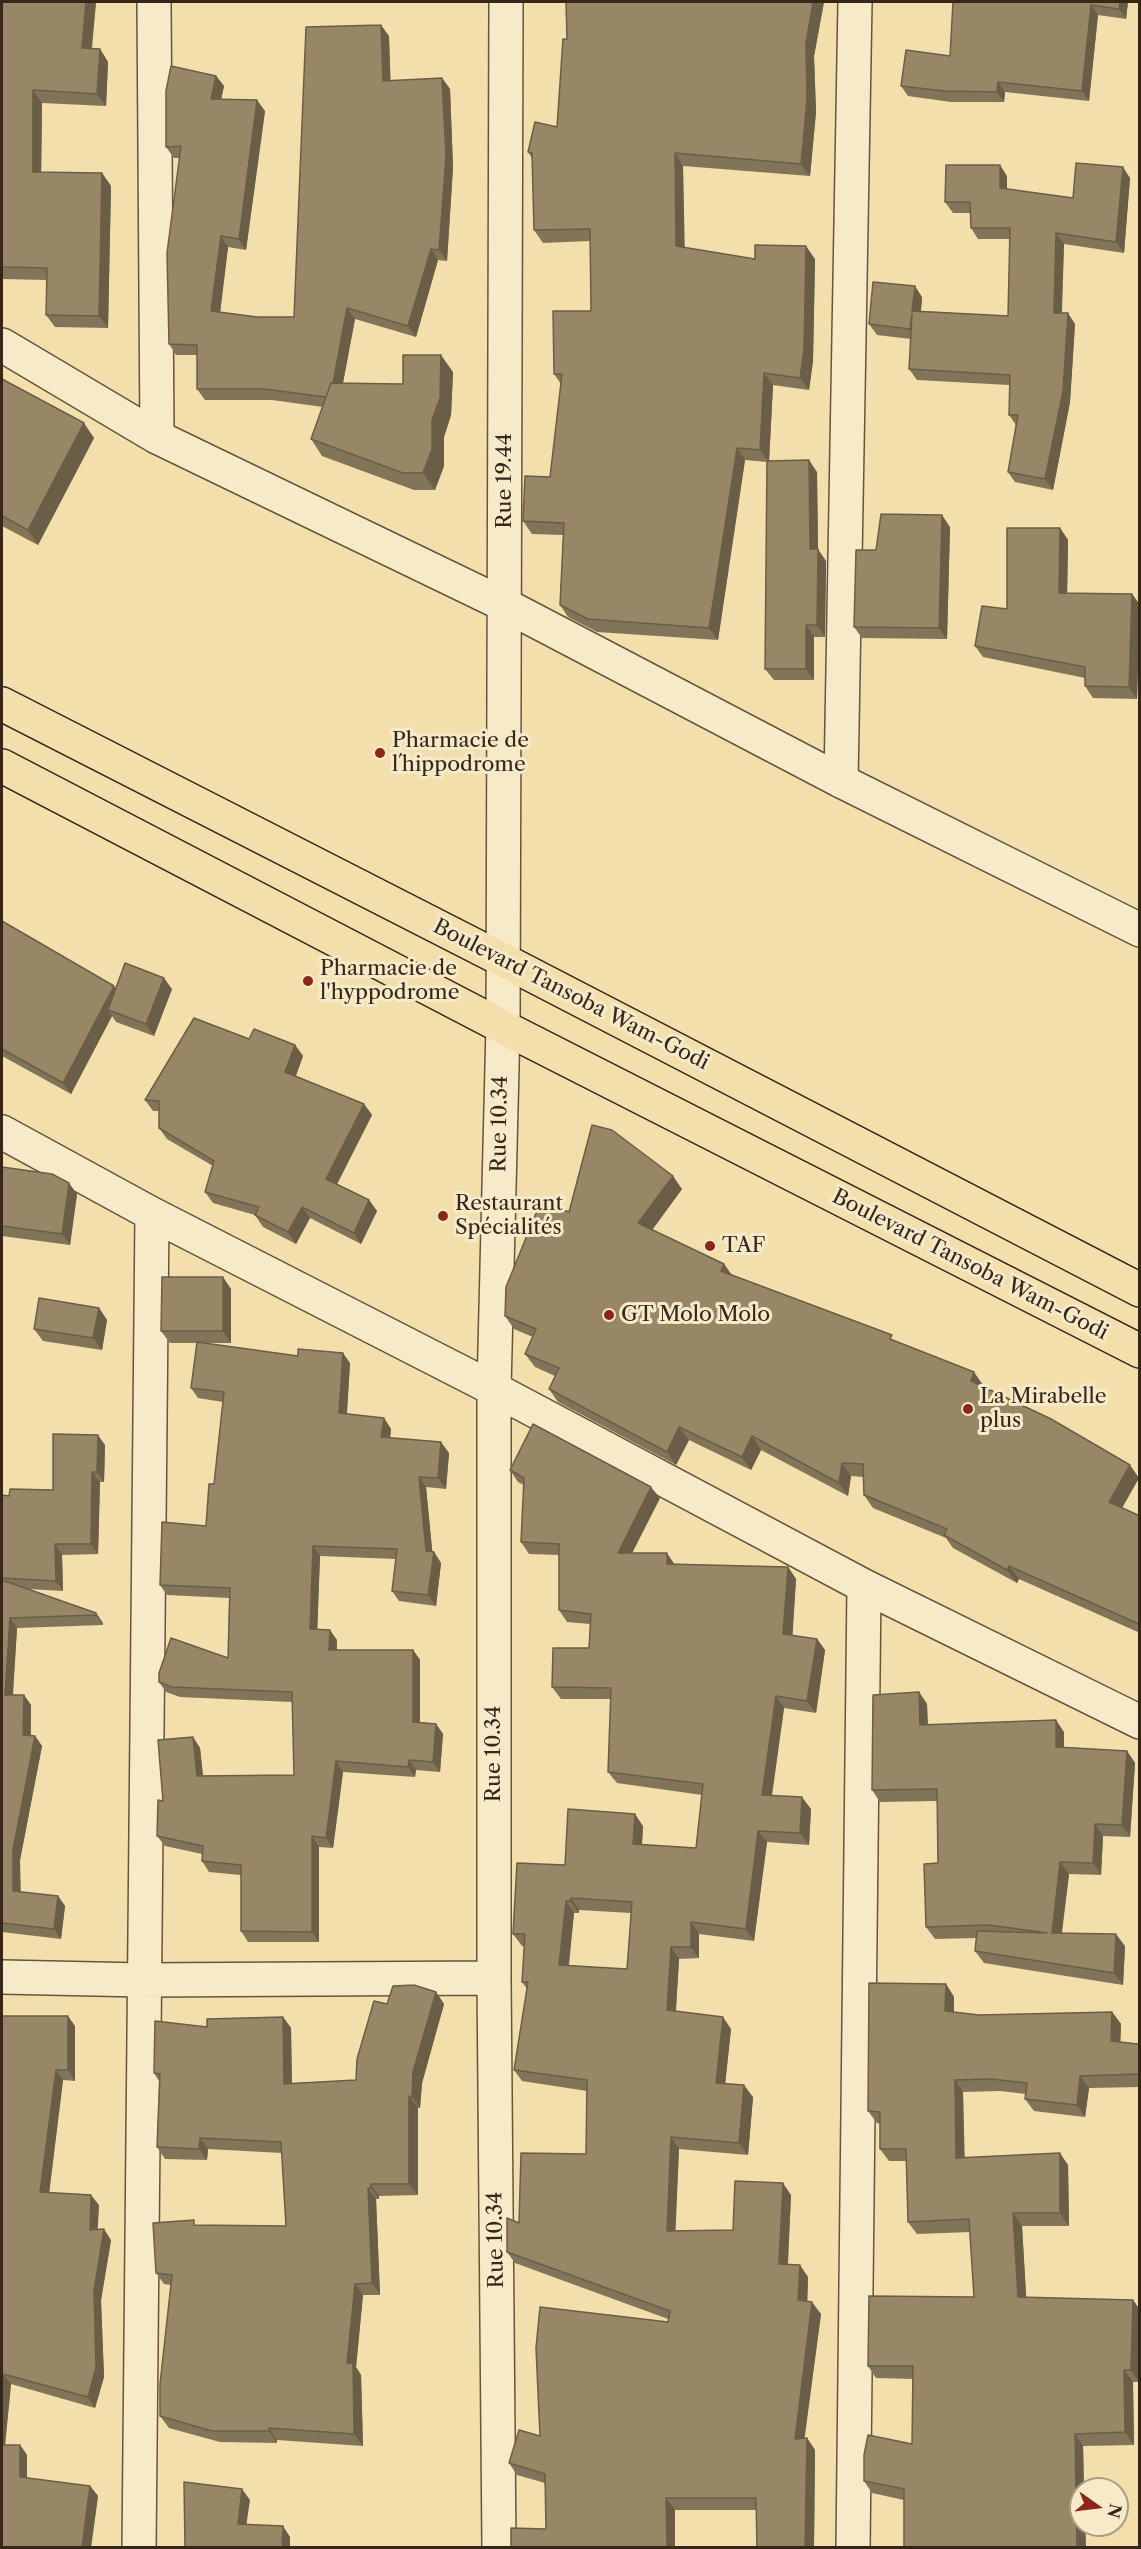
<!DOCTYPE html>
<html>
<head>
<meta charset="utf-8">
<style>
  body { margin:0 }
  #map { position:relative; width:1141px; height:2549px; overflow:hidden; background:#f2dfac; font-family:"Libre Caslon Text",serif }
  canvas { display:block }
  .frame { position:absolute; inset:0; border:3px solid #35281a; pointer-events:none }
  .north { position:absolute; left:1069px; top:2477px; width:60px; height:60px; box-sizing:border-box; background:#f7eac9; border:2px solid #a99c83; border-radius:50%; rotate:104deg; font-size:16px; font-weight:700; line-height:24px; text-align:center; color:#35281a }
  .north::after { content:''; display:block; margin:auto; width:21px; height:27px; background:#8f2418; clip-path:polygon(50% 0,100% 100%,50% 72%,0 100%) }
</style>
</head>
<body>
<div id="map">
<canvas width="1141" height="2549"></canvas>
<div class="frame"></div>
<div class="north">N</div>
</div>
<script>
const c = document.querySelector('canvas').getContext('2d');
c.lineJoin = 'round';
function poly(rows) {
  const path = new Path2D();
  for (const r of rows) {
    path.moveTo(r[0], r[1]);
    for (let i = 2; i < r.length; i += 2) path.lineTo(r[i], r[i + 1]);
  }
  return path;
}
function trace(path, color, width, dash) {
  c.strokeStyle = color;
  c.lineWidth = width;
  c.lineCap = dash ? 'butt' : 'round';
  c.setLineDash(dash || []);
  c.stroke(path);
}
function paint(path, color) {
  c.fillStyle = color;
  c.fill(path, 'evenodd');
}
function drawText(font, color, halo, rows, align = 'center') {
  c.font = font + ' "Libre Caslon Text",serif';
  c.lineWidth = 6;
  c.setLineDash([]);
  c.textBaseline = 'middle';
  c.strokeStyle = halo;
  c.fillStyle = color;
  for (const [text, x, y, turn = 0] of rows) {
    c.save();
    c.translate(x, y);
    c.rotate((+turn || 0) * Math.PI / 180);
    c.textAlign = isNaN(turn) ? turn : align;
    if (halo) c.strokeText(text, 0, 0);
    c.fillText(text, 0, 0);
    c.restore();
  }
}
const minor = poly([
  [154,2,157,437],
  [2,345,157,437,505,605,841,781,1140,930],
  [841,781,855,2],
  [2,1132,152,1214,494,1389,864,1586,1140,1722],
  [2,1977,142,1980,494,1978],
  [139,2548,152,1214],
  [499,2548,494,1978,494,1389,503,1027,506,2],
  [853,2548,864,1586]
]);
const primary = poly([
  [2,704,503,960,1140,1290],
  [2,766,503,1027,1140,1351]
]);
trace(minor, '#64563e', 36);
trace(primary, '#35281a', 36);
trace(minor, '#f7eac9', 33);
trace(primary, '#f2dfac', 33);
paint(poly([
  [2,2,96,2,92,49,100,49,108,62,106,106,42,103,41,173,102,173,111,186,108,328,55,327,46,315,47,280,2,279],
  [566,2,824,2,814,56,816,112,810,176,683,166,684,248,755,259,815,259,813,361,809,390,773,385,769,461,817,472,818,549,826,561,825,637,814,637,814,680,774,680,765,669,767,462,745,460,718,640,597,632,568,617,560,605,563,535,532,534,523,521,550,477,561,384,554,374,591,311,590,241,543,243,534,230,532,158,528,152,557,127,567,39],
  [953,2,1128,2,1126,19,1098,15,1089,101,1005,92,1004,102,951,102,908,96,901,86,950,56],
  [389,36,390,81,442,78,450,89,453,167,447,261,438,260,416,337,355,319,343,383,403,384,453,372,451,415,444,437,444,466,435,490,414,490,322,456,311,439,323,407,272,400,205,400,197,389,197,355,176,355,169,344,180,158,174,158,166,147,216,76,224,86,221,99,265,111,246,250,228,247,220,312,257,317,294,317],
  [1007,176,1007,189,1073,198,1130,178,1124,253,1064,244,1062,313,1075,324,1070,402,1053,490,1015,482,1008,472,1016,425,1009,415,1009,385,917,380,909,369,911,339,877,335,869,324,922,297,921,311,1008,316,1010,239,978,239,971,228,971,213,953,213,945,202],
  [2,379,94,438,38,545,2,526],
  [950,527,947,639,862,638,854,627],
  [1060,528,1068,540,1067,593,1132,594,1140,605,1137,699,1093,698,1085,686,1085,678,983,657,975,646,1007,609],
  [2,921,116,988,172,989,154,1036,116,1022,112,1016,71,1094,2,1056],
  [249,1039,295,1045,303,1056,296,1076,364,1104,372,1115,337,1184,369,1200,377,1211,361,1244,310,1218,296,1244,263,1227,255,1215,213,1203,205,1192,213,1166,167,1139,159,1128,159,1111,153,1111,145,1100],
  [2,1167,77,1194,70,1245,2,1236],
  [682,1189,652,1230,724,1264,731,1274,897,1342,983,1385,983,1386,1139,1478,1122,1508,1140,1516,1140,1633,1019,1579,1017,1583,953,1548,946,1538,873,1508,864,1495,863,1477,851,1476,848,1496,761,1450,751,1470,689,1440,676,1465,558,1402,549,1389,555,1376,535,1367,525,1354,533,1337,514,1329,505,1316,569,1212],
  [231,1289,231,1343,201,1343,350,1363,347,1414,384,1418,391,1429,390,1438,449,1453,446,1489,426,1487,432,1552,434,1552,441,1563,436,1606,399,1601,392,1591,396,1559,320,1556,317,1629,337,1640,337,1650,413,1650,420,1660,420,1722,436,1724,443,1734,440,1772,416,1770,415,1777,343,1772,333,1848,319,1847,319,1942,248,1942,241,1931,241,1875,209,1872,202,1861,202,1854,165,1846,157,1836,163,1801,193,1737,200,1748,203,1776,294,1775,292,1702,180,1697,166,1692,159,1682,228,1658,229,1598,167,1595,160,1585,206,1526,214,1484,223,1402,198,1398,191,1388,197,1343,170,1343,161,1331],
  [99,1308,107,1320,102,1350,43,1341,34,1329],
  [105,1445,104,1482,100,1482,98,1554,62,1555,63,1591,29,1589,96,1613,103,1623,103,1625,17,1628,13,1695,24,1695,31,1705,31,1736,35,1736,42,1746,20,1860,20,1892,58,1896,65,1906,61,1939,2,1932,2,1495,9,1496,53,1490],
  [510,1470,660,1498,632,1553,675,1564,788,1567,796,1579,792,1635,817,1639,825,1650,816,1713,784,1708,772,1796,811,1809,809,1845,767,1842,754,1941,699,1934,699,1958,679,1959,676,2011,731,2029,725,2084,753,2097,748,2155,679,2149,675,2231,733,2230,791,2195,788,2264,808,2277,807,2302,821,2314,804,2438,807,2438,815,2450,814,2547,757,2547,756,2510,675,2510,546,2529,545,2483,517,2475,509,2463,668,2322,668,2319,515,2263,507,2252,519,2223,586,2154,587,2091,522,2081,514,2070,527,1989,522,1982,525,1946,522,1946,513,1934,565,1865,643,1826,642,1845,696,1848,702,1795,617,1783,608,1772,611,1699,561,1699,552,1687,589,1648,590,1624,567,1622,559,1610,559,1555,529,1554,521,1542,524,1485,518,1482],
  [579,1910,631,1913,627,1969,569,1966,574,1913,579,1913],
  [919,1692,927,1704,928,1725,1064,1732,1064,1747,1127,1751,1135,1763,1130,1837,1103,1836,1101,1875,1069,1874,1062,1933,1125,1946,1123,1985,984,1963,975,1951,977,1938,935,1939,926,1927,938,1863,937,1801,880,1802,872,1790],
  [946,1984,954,1997,954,2012,979,2015,1112,2012,1121,2024,1120,2042,1138,2044,1140,2039,1140,2087,1089,2088,1085,2117,1034,2111,1025,2099,1026,2094,1000,2091,963,2092,964,2157,1068,2165,1069,2226,1022,2226,1026,2297,1133,2300,1140,2310,1139,2382,1133,2382,1134,2445,1083,2446,1084,2489,1081,2489,1081,2525,1085,2525,1086,2547,904,2500,872,2493,864,2481,912,2444,913,2379,876,2378,868,2366,974,2297,970,2232,917,2234,908,2222,906,2161,889,2161,880,2149,880,2124,877,2123,868,2111],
  [436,1992,444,2004,422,2083,420,2108,418,2108,418,2195,379,2196,379,2199,376,2199,380,2295,363,2295,356,2367,361,2375,363,2446,277,2440,277,2443,220,2442,169,2428,160,2416,171,2285,164,2284,156,2273,197,2225,286,2226,282,2153,208,2149,207,2160,165,2159,157,2147,159,2081,154,2073,207,2027,283,2017,291,2028,292,2083,356,2080,387,2004],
  [2,2016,75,2026,75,2081,63,2080,49,2193,99,2205,97,2230,111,2240,101,2300,104,2377,95,2408,11,2384,5,2445,20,2445,27,2455,27,2478,90,2486,98,2496,91,2547,2,2547]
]), '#827458');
paint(poly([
  [86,2,96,2,90,61,82,48],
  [813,2,824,2,814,56,816,112,810,176,801,164,806,43],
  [1120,2,1128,2,1126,19,1119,9],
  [1091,5,1098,15,1089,101,1082,91],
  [381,25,389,36,391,92,383,81],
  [100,49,108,62,106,106,97,94],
  [216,76,224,86,219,110,211,99],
  [442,78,450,89,453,167,447,261,439,250],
  [998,82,1005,92,1004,102,997,92],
  [33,90,42,103,41,185,33,172],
  [257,100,265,111,246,250,239,239],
  [675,153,683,166,685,259,676,246],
  [1000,165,1007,176,1007,199,1000,188],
  [1123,167,1130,178,1124,253,1116,242],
  [102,173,111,186,108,328,99,316],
  [1056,233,1064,244,1061,324,1054,313],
  [221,236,228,247,219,322,211,311],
  [806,246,815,259,813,361,809,390,800,378],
  [431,249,438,260,416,337,408,326],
  [915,286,922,297,920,322,912,311],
  [347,308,355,319,338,409,331,398],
  [1068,313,1075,324,1070,402,1053,490,1045,479],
  [441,355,453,372,451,415,444,437,444,466,435,490,423,473],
  [764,373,773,385,769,462,760,450],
  [84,423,94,438,38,545,28,530],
  [737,448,745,460,718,640,709,628],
  [809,460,817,472,818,550,826,561,825,637,817,625,810,549],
  [942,515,950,527,947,639,939,628],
  [1060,528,1068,540,1067,605,1059,593],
  [1132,594,1140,605,1137,699,1129,687],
  [806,625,814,637,814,680,806,669],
  [164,978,172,989,154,1036,146,1024],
  [114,986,122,997,108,1010,112,1016,71,1094,63,1083],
  [295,1045,303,1056,293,1083,285,1072],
  [364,1104,372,1115,334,1190,326,1179],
  [673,1176,682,1189,647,1237,638,1223],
  [69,1183,77,1194,70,1245,62,1234],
  [369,1200,377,1211,361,1244,354,1233],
  [302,1207,310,1218,296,1244,288,1232],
  [724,1264,733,1277,721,1271],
  [223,1277,231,1289,231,1343,223,1331],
  [99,1308,107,1320,102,1350,93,1338],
  [343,1353,350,1363,346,1424,339,1413],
  [974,1372,983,1385,980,1394,971,1381],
  [384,1418,391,1429,389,1448,381,1437],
  [679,1427,689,1440,676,1465,667,1452],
  [98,1435,105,1445,104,1482,97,1472],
  [752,1436,761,1450,751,1470,742,1457],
  [441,1442,449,1453,446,1489,438,1478],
  [842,1463,851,1476,848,1496,839,1483],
  [1130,1465,1139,1478,1118,1515,1109,1502],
  [92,1472,100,1482,98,1554,91,1544],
  [419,1477,426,1487,433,1558,434,1552,441,1563,436,1606,428,1595,426,1551],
  [651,1487,660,1498,626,1565,618,1553],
  [55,1544,62,1555,63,1591,56,1581],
  [313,1546,320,1556,317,1640,310,1629],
  [667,1553,675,1565,667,1564],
  [1009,1566,1019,1579,1017,1583,1007,1570],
  [788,1567,796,1579,792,1645,783,1634],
  [96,1613,103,1623,103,1625,96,1615],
  [10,1618,17,1628,12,1705,5,1695],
  [330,1630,337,1640,336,1660,329,1650],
  [817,1639,825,1650,816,1713,807,1701],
  [413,1650,420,1660,420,1732,413,1722],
  [919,1692,927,1704,928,1737,920,1725],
  [24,1695,31,1705,30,1746,23,1735],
  [776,1696,784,1708,770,1807,762,1795],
  [1056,1720,1064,1732,1064,1759,1056,1747],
  [436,1724,443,1734,440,1772,433,1762],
  [35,1736,42,1746,20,1860,21,1901,13,1891,13,1850],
  [193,1737,200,1748,204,1786,197,1776],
  [1127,1751,1135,1763,1130,1837,1122,1825],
  [409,1760,416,1770,415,1777,408,1767],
  [336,1761,343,1772,333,1848,326,1838],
  [802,1797,811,1809,809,1845,800,1833],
  [635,1814,643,1826,641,1856,633,1844],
  [1095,1824,1103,1836,1101,1875,1093,1863],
  [758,1831,767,1842,754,1941,746,1929],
  [312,1836,319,1847,319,1942,312,1932],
  [1060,1862,1069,1874,1060,1945,1052,1933],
  [58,1896,65,1906,61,1939,54,1929],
  [571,1898,579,1910,579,1913,570,1901],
  [566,1901,574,1913,567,1977,559,1965],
  [691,1922,699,1934,699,1958,691,1947],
  [1116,1934,1125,1946,1123,1985,1114,1973],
  [671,1947,679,1959,675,2022,667,2010],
  [946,1984,954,1997,954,2023,945,2011],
  [436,1992,444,2004,422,2083,420,2108,412,2097,413,2072],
  [1112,2012,1121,2024,1120,2053,1111,2041],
  [68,2016,75,2026,75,2081,68,2070],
  [283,2017,291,2028,292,2095,284,2084],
  [723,2017,731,2029,724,2095,716,2083],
  [56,2070,63,2080,48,2202,40,2192],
  [1080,2076,1089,2088,1085,2117,1077,2105],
  [955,2080,963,2092,965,2170,956,2158],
  [744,2085,753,2097,748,2155,739,2143],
  [409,2096,418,2108,418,2195,409,2184],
  [671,2137,679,2149,675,2243,667,2231],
  [200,2138,208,2149,207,2160,199,2149],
  [1060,2153,1068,2165,1069,2226,1060,2213],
  [783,2183,791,2195,787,2276,779,2264],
  [371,2184,379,2196,379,2199,371,2188],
  [368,2188,376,2199,380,2295,372,2283],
  [91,2195,99,2205,97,2241,90,2230],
  [1013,2213,1022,2226,1027,2309,1018,2297],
  [104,2229,111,2240,101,2300,104,2377,95,2408,88,2397,94,2290],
  [800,2265,808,2277,807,2312,798,2300],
  [355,2284,363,2295,356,2367,361,2375,363,2446,354,2434,347,2363],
  [1133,2300,1140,2310,1139,2382,1131,2370],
  [812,2302,821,2314,803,2450,795,2439],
  [1124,2370,1133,2382,1134,2445,1125,2432],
  [3,2374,11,2384,4,2455,2,2452,2,2393],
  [269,2428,277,2440,277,2443,269,2431],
  [1075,2434,1083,2446,1084,2489,1081,2489,1081,2525,1085,2525,1086,2547,1077,2547],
  [807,2438,815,2450,814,2547,805,2547],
  [20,2445,27,2455,27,2487,20,2477],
  [90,2486,98,2496,91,2547,82,2547],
  [242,2489,250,2500,245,2534,238,2524],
  [666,2498,675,2510,675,2547,667,2547],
  [283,2526,290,2537,290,2547,282,2547]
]), '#6a5e47');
const building = poly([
  [2,2,86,2,82,48,100,49,97,94,33,90,33,172,102,173,99,316,46,315,47,268,2,267,2,2],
  [566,2,813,2,806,43,807,100,801,164,675,153,676,246,755,259,755,245,806,246,804,348,800,378,764,373,760,450,737,448,709,628,588,619,560,605,564,523,523,521,525,476,550,477,562,374,554,374,553,311,591,311,590,229,534,230,532,153,528,152,535,122,557,127,563,39,567,39,566,2],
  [953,2,1120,2,1119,9,1091,5,1082,91,998,82,997,92,944,91,901,86,906,50,950,56,953,2],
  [381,25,383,81,442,78,446,156,439,250,431,249,408,326,347,308,333,383,331,383,326,397,264,389,197,389,197,345,169,344,167,253,181,146,166,147,166,91,171,66,216,76,211,99,257,100,239,239,221,236,211,311,257,317,294,317,306,27,381,25],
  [1076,163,1123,167,1116,242,1056,233,1054,313,1068,313,1063,391,1045,479,1008,472,1018,415,1009,415,1010,375,909,369,912,314,910,329,869,324,873,282,915,286,912,311,1008,316,1010,228,971,228,970,202,945,202,946,165,1000,165,1000,188,1073,198,1076,163],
  [403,355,441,355,440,398,432,420,432,449,423,473,403,473,311,439,331,383,403,384,403,355],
  [2,379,84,423,28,530,2,516,2,379],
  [809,460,810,549,818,549,817,625,806,625,806,669,765,669,767,461,809,460],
  [881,514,942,515,939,628,854,627,856,550,876,550,881,514],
  [1007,528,1060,528,1059,593,1132,594,1129,687,1085,686,1085,667,975,646,982,606,1007,609,1007,528],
  [2,921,114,986,63,1083,2,1049,2,921],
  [125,963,164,978,146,1024,108,1010,125,963],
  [194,1018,249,1039,254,1029,295,1045,285,1072,364,1104,326,1179,369,1200,354,1233,302,1207,288,1232,255,1215,259,1207,205,1192,214,1161,159,1128,159,1101,145,1100,194,1018],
  [592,1125,612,1130,673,1176,638,1223,724,1264,721,1271,892,1335,890,1339,974,1372,971,1381,1051,1419,1130,1465,1109,1502,1140,1516,1140,1622,1139,1624,1009,1566,1007,1570,944,1535,947,1529,864,1495,863,1464,842,1463,839,1483,752,1436,742,1457,679,1427,667,1452,549,1389,559,1368,525,1354,536,1329,505,1316,506,1287,541,1201,569,1212,592,1125],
  [2,1167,52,1174,69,1183,62,1234,2,1226,2,1167],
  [162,1277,223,1277,223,1331,161,1331,162,1277],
  [39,1298,99,1308,93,1338,34,1329,39,1298],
  [197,1342,298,1356,298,1349,343,1353,339,1413,384,1418,381,1437,441,1442,438,1478,419,1477,426,1551,434,1552,428,1595,392,1591,397,1549,313,1546,310,1629,330,1630,329,1650,413,1650,413,1722,436,1724,433,1762,409,1760,408,1767,336,1761,326,1838,312,1836,312,1932,241,1931,241,1865,202,1861,203,1846,157,1836,158,1800,163,1801,158,1740,193,1737,197,1776,294,1775,292,1692,172,1687,159,1682,159,1673,171,1638,228,1658,230,1588,160,1585,162,1522,206,1526,209,1484,214,1484,224,1392,191,1388,197,1342],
  [533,1424,651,1487,618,1553,667,1553,667,1564,788,1567,783,1634,817,1639,807,1701,776,1696,762,1795,802,1797,800,1833,758,1831,746,1929,691,1922,691,1947,671,1947,667,2010,723,2017,716,2083,744,2085,739,2143,671,2137,667,2231,733,2230,735,2181,783,2183,779,2264,800,2265,798,2300,812,2302,795,2439,807,2438,805,2547,757,2547,756,2498,666,2498,667,2547,511,2547,511,2528,546,2529,545,2474,509,2463,519,2430,540,2436,536,2348,540,2307,668,2322,670,2311,507,2252,507,2218,519,2223,521,2153,586,2154,587,2080,514,2070,528,1982,522,1982,525,1934,513,1934,517,1863,565,1865,568,1809,635,1814,633,1844,696,1848,703,1784,608,1772,611,1688,552,1687,553,1648,589,1648,591,1614,559,1610,559,1544,521,1542,524,1478,510,1470,533,1424],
  [571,1898,632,1902,627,1969,559,1965,566,1901,570,1901,571,1898],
  [53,1434,98,1435,97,1472,92,1472,91,1544,55,1544,56,1581,2,1578,2,1495,9,1496,10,1489,53,1490,53,1434],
  [2,1580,96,1613,96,1615,10,1618,5,1695,24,1695,23,1735,35,1736,13,1850,13,1891,58,1896,54,1929,2,1923,2,1580],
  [919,1692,920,1725,1056,1720,1056,1747,1127,1751,1122,1825,1095,1824,1093,1863,1060,1862,1052,1933,1116,1934,1114,1973,975,1951,977,1931,1047,1933,989,1925,926,1927,924,1864,938,1863,937,1789,872,1790,873,1695,919,1692],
  [869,1983,946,1984,945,2011,979,2015,1112,2012,1111,2041,1138,2044,1140,2039,1140,2074,1080,2076,1077,2105,1025,2099,1027,2083,991,2079,955,2080,956,2158,1060,2153,1060,2213,1013,2213,1018,2297,1133,2300,1131,2370,1124,2370,1125,2432,1075,2434,1077,2547,904,2547,904,2489,864,2481,864,2455,868,2435,912,2444,913,2366,868,2366,869,2296,974,2297,969,2219,908,2222,906,2149,880,2149,880,2112,868,2111,869,1983],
  [414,1985,436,1992,413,2072,412,2097,409,2096,409,2184,371,2184,371,2188,368,2188,372,2283,355,2284,347,2363,353,2363,354,2434,269,2428,269,2431,212,2431,160,2416,160,2384,172,2275,156,2273,153,2223,194,2220,194,2225,286,2226,281,2142,200,2138,199,2149,157,2147,160,2074,154,2073,155,2021,207,2027,207,2019,283,2017,284,2084,356,2080,357,2059,374,2001,387,2004,393,1986,414,1985],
  [2,2016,68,2016,68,2070,56,2070,40,2192,91,2195,90,2230,104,2229,94,2290,96,2367,88,2397,3,2374,2,2393,2,2016],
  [2,2445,20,2445,20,2477,90,2486,82,2547,2,2547,2,2445],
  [184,2482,242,2489,238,2524,283,2526,282,2547,185,2547,184,2482]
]);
paint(building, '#978766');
trace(building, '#6a5e47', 1.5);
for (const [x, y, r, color] of [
  [380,753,6,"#8f2418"],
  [308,981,6,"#8f2418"],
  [443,1216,6,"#8f2418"],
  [710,1246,6,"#8f2418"],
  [609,1315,6,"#8f2418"],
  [968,1409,6,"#8f2418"]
]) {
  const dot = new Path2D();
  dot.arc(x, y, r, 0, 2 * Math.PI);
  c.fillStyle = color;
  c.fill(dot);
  trace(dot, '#f7eac9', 2);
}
drawText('21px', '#35281a', '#f7eac9', [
  ["Rue 19.44",505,481,-90],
  ["Boulevard Tansoba Wam-Godi",571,995,27],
  ["Rue 10.34",500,1124,-89],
  ["Boulevard Tansoba Wam-Godi",970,1265,27],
  ["Rue 10.34",494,1754,-90],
  ["Rue 10.34",496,2240,-91]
]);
drawText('21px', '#35281a', '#f7eac9', [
  ["Pharmacie de",392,741],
  ["l´hippodrome",392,765],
  ["Pharmacie de",320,969],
  ["l'hyppodrome",320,993],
  ["Restaurant",455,1204],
  ["Spécialités",455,1228],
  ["TAF",722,1246],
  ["GT Molo Molo",621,1315],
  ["La Mirabelle",980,1397],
  ["plus",980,1421]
], 'left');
</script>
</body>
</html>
